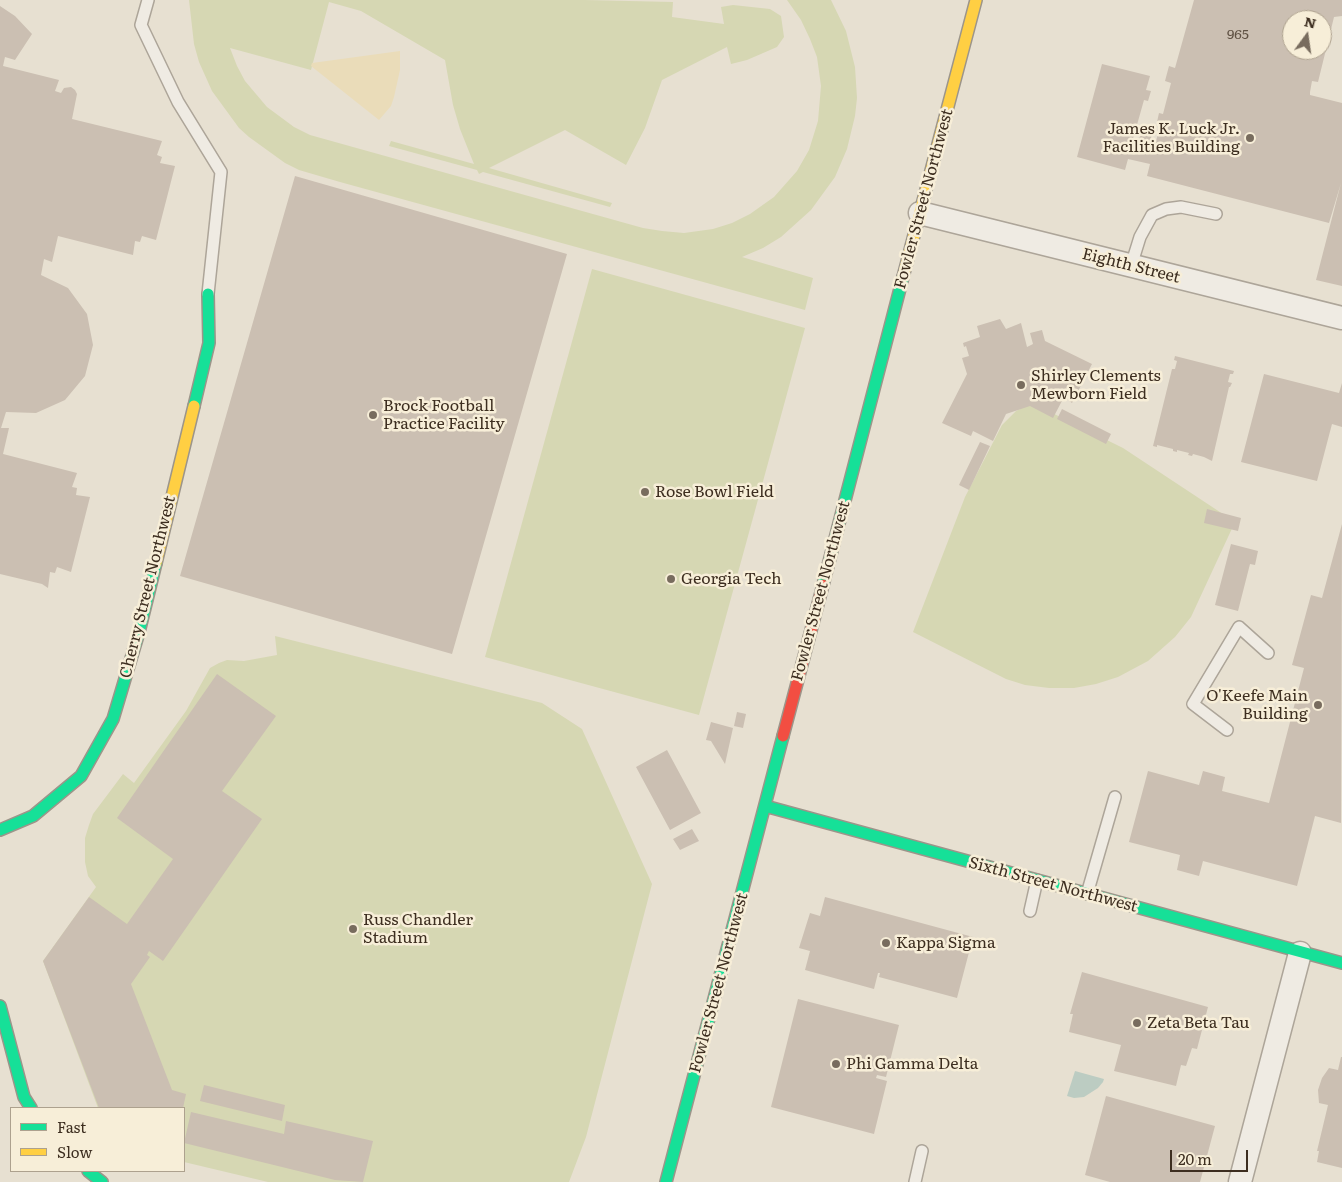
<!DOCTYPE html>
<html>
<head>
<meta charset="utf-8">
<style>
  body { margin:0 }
  #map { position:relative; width:1342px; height:1182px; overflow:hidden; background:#e7e0d1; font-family:Literata,serif }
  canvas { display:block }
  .legend { position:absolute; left:10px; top:1107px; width:175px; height:65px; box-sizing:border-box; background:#f7eed8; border:1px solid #ada18e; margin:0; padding:6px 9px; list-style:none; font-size:15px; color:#3d2e20 }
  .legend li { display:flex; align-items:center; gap:10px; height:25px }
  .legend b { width:25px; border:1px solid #ada18e }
  .north { position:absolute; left:1282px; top:10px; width:50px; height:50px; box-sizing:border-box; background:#f7eed8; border:1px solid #ada18e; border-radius:50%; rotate:14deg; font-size:14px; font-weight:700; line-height:20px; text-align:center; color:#3d2e20 }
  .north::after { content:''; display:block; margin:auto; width:18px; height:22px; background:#786c5e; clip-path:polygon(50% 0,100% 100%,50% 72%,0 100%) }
  .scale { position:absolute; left:1170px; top:1150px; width:78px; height:22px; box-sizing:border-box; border:2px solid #3d2e20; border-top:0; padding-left:6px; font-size:15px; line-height:18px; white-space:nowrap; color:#3d2e20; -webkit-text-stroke:4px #f7eed8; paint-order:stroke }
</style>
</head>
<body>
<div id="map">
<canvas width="1342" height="1182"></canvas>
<ul class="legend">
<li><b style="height:6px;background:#16e098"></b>Fast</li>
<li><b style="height:6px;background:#ffcf43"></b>Slow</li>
</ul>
<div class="north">N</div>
<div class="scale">20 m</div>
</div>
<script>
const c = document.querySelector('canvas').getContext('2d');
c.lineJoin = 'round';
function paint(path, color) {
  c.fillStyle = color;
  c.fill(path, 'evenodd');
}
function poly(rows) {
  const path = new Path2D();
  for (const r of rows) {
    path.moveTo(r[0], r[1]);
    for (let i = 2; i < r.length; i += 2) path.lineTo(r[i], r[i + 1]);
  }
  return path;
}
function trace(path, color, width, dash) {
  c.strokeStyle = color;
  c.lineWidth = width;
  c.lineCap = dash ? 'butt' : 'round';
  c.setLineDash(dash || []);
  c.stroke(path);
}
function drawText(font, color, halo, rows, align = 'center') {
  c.font = font + ' Literata,serif';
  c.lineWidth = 5;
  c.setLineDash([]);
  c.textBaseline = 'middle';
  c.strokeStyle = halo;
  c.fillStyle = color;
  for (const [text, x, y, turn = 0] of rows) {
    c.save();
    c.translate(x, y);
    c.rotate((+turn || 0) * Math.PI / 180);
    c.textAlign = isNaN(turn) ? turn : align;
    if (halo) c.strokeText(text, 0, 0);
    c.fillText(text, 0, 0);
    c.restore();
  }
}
paint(poly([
  [189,0,585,0,673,2,672,17,724,24,721,7,733,5,770,9,781,16,784,37,777,47,747,60,731,64,727,47,662,80,645,128,626,165,565,130,489,168,612,203,610,207,483,172,479,174,477,170,389,146,391,141,474,164,460,129,453,105,445,60,361,11,329,2,311,70,230,48,237,66,245,81,267,107,294,127,310,135,643,228,662,231,684,233,713,229,732,223,750,214,774,197,797,171,809,150,818,121,821,86,817,57,810,39,801,20,787,0,831,0,846,31,855,67,857,98,855,116,847,149,835,177,811,210,781,237,763,248,742,257,813,278,805,310,340,182,299,170,285,163,249,137,239,128,212,91,199,62,194,44],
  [592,269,805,328,699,715,485,657],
  [1032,403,1123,448,1235,522,1191,617,1175,637,1148,661,1118,677,1096,684,1074,688,1049,688,1025,685,1006,679,913,632,965,497,1002,425,1016,411],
  [275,636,542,703,582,729,652,884,586,1137,569,1182,268,1182,184,1162,184,1108,98,1108,43,961,96,887,88,876,85,862,85,838,89,825,93,814,123,774,134,783,186,711,210,668,219,663,227,660,244,661,277,655]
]), '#d6d7b3');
paint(poly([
  [400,51,400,70,394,97,391,106,379,120,311,66,312,63]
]), '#eadcb9');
paint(poly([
  [1075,1071,1104,1079,1103,1082,1098,1088,1084,1097,1074,1098,1067,1096]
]), '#bcccc2');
paint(poly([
  [1194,0,1342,0,1342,16,1334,17,1318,82,1312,81,1310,92,1310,95,1342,103,1342,286,1316,280,1341,183,1329,223,1147,176,1150,164,1128,159,1125,170,1077,157,1102,64,1150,76,1146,90,1151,91,1148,101,1144,100,1131,146,1137,148,1141,132,1152,134,1148,151,1153,152,1161,123,1157,122,1159,113,1163,114,1171,83,1165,81,1169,66,1175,68],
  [1292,20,1322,20,1322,50,1292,50],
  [0,6,15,16,32,34,15,60,5,57,3,66,59,80,55,91,61,93,64,88,71,87,75,90,77,94,72,119,162,141,157,155,162,157,160,163,175,166,156,240,142,236,140,242,135,241,133,255,58,236,52,262,44,259,41,275,68,288,87,314,93,345,85,376,65,400,36,413,6,412,1,428,9,428,3,454,77,473,72,487,77,488,76,495,90,497,71,572,57,567,55,573,50,572,48,588,42,584,0,574],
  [295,176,567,254,452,654,180,576],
  [1000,319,1006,329,1021,323,1027,347,1033,344,1030,333,1042,330,1045,341,1092,364,1072,403,1064,397,1053,418,1030,406,1006,414,993,441,973,431,971,436,942,423,967,374,962,358,969,356,966,346,964,347,963,343,980,337,977,326],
  [1175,356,1234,371,1233,374,1230,374,1228,382,1232,383,1230,387,1229,387,1212,461,1204,457,1193,454,1192,456,1188,455,1189,453,1177,450,1177,452,1173,451,1173,449,1157,445,1157,447,1153,446,1172,369,1175,369,1177,361,1174,360],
  [1264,374,1339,393,1342,383,1342,427,1332,424,1317,481,1241,462],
  [1062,409,1111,434,1106,444,1057,419],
  [980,442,990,446,969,490,959,485],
  [1207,509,1241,518,1238,531,1204,523],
  [1342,524,1341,823,1315,816,1297,886,1203,861,1199,876,1177,870,1180,855,1129,842,1148,771,1199,785,1203,771,1225,777,1222,791,1269,803,1304,668,1292,665,1311,595,1322,598],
  [1231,544,1258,551,1255,565,1250,564,1238,611,1215,605],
  [217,674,276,716,222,791,262,819,163,961,149,951,147,955,150,957,131,984,172,1090,186,1094,183,1108,99,1108,43,961,89,897,127,924,173,859,117,818],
  [737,712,746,714,743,728,734,726],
  [711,722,733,728,725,764,711,741,706,740],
  [667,750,701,813,670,830,636,767],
  [692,829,699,841,680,850,673,839],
  [825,897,973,937,957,998,879,977,880,973,878,973,874,989,805,970,810,951,799,948,810,913,820,916],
  [1082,972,1208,1007,1197,1049,1192,1048,1186,1066,1181,1065,1176,1086,1114,1071,1121,1045,1069,1032,1073,1014,1070,1014],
  [798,999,899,1025,886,1077,877,1075,876,1078,887,1081,874,1134,771,1107],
  [1341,1057,1342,1057,1342,1168,1317,1162,1319,1151,1317,1151,1328,1105,1319,1103,1318,1090,1322,1078,1329,1068,1338,1070],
  [204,1085,285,1105,282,1121,200,1101],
  [1106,1096,1215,1126,1200,1182,1110,1182,1085,1175],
  [191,1112,284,1134,286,1121,373,1141,363,1182,335,1180,184,1143]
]), '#cbbfb2');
const lane = poly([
  [148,0,141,25,178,102,221,172,208,294],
  [1131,266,1140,237,1152,215,1166,209,1181,207,1216,214],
  [1227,730,1193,704,1239,627,1268,653],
  [1087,894,1115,797],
  [1030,911,1037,880],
  [915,1182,922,1151]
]);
const street = poly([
  [920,213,1342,318],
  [1240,1182,1300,953]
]);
const fast = poly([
  [194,406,209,343,208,294],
  [823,585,903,277],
  [765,806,1342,963],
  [0,830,33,816,81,776,113,719,139,632,156,563],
  [0,1006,24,1097,31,1108],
  [88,1171,102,1182],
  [666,1182,783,736]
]);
const slow = poly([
  [903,277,976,0],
  [156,563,194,406]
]);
const jam = poly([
  [783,736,823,585]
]);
trace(lane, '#ada599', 14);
trace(street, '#ada599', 25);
trace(fast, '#9c958a', 14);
trace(slow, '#9c958a', 14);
trace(jam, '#9c958a', 14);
trace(lane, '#efebe3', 11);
trace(street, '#efebe3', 22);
trace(fast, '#16e098', 11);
trace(slow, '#ffcf43', 11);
trace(jam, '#f24e42', 11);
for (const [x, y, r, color] of [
  [1250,138,5,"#786c5e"],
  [1021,385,5,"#786c5e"],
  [373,415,5,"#786c5e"],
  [645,492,5,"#786c5e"],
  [671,579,5,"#786c5e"],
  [1318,705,5,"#786c5e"],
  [353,929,5,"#786c5e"],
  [886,943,5,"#786c5e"],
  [1137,1023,5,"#786c5e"],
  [836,1064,5,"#786c5e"]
]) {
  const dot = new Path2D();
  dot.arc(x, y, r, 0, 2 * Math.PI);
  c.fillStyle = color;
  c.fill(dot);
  trace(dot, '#f7eed8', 2);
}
drawText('14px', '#605244', null, [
  ["965",1238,35]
]);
drawText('16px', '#3d2e20', '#f7eed8', [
  ["James K. Luck Jr.",1240,129,"right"],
  ["Facilities Building",1240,147,"right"],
  ["Shirley Clements",1031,376],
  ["Mewborn Field",1031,394],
  ["Brock Football",383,406],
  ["Practice Facility",383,424],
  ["Rose Bowl Field",655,492],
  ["Georgia Tech",681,579],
  ["O'Keefe Main",1308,696,"right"],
  ["Building",1308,714,"right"],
  ["Russ Chandler",363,920],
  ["Stadium",363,938],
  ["Kappa Sigma",896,943],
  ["Zeta Beta Tau",1147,1023],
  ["Phi Gamma Delta",846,1064]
], 'left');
drawText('16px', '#3d2e20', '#f7eed8', [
  ["Fowler Street Northwest",924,199,-75],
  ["Eighth Street",1131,266,14],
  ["Cherry Street Northwest",148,587,-76],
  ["Fowler Street Northwest",821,591,-75],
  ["Sixth Street Northwest",1053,885,15],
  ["Fowler Street Northwest",719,983,-75]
]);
</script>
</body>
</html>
